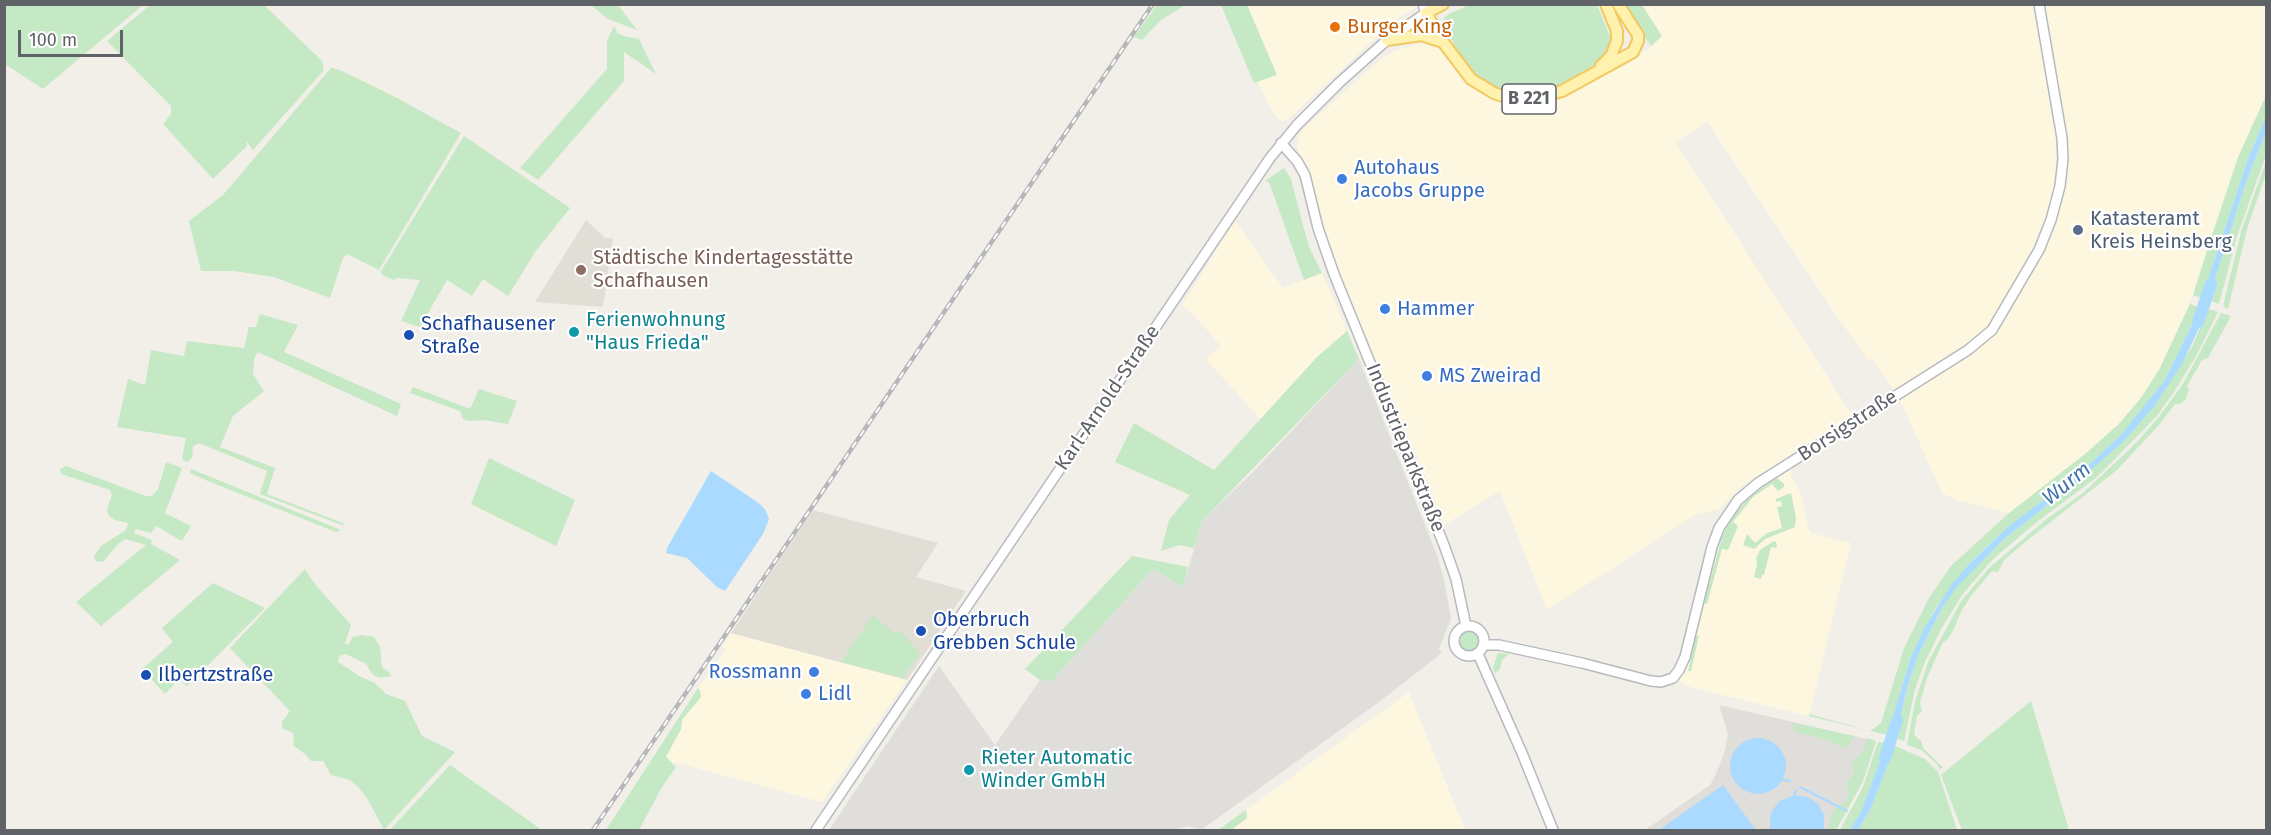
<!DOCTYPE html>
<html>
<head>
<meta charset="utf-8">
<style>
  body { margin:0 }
  #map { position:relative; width:2271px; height:835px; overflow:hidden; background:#f1efe8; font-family:"Fira Sans",sans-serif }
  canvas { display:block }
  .frame { position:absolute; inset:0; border:6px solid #5f6368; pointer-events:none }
  .scale { position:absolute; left:18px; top:30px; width:105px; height:27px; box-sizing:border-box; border:3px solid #5f6368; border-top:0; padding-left:8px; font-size:18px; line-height:21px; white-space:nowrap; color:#5f6368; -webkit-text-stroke:4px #fff; paint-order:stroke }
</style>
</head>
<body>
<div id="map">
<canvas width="2271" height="835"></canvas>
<div class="frame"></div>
<div class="scale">100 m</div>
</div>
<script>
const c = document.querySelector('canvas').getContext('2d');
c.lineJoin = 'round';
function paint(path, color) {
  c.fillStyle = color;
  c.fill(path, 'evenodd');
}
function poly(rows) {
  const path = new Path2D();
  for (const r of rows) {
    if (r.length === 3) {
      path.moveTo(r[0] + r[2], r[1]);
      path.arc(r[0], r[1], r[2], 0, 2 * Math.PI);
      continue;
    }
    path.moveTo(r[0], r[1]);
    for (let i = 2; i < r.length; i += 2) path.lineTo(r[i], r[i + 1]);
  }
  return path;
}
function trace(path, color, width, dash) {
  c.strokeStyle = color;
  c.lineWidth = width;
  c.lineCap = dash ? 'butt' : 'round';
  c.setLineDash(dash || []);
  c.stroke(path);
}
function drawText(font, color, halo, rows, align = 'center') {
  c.font = font + ' "Fira Sans",sans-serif';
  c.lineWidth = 4.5;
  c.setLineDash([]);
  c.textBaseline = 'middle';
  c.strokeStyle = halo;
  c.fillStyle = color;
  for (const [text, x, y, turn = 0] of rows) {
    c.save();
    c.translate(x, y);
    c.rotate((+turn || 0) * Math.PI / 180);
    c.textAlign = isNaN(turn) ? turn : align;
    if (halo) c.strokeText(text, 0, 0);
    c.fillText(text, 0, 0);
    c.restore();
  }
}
paint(poly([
  [1247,5,1420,5,1396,19,1289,118,1283,121,1276,117,1257,82,1277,74],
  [1642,5,2266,5,2266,96,2252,124,2190,302,2159,370,2141,398,2117,425,2085,454,2009,513,1957,500,1942,493,1900,400,1873,359,1868,359,1836,315,1707,121,1676,143,1852,415,1741,487,1720,509,1695,515,1547,610,1500,491,1444,525,1428,482,1342,280,1320,216,1310,171,1298,151,1297,142,1300,132,1381,59,1395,51,1419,44,1425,38,1436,45,1458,74,1484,95,1500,101,1517,104,1536,105,1554,101,1627,62,1648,49,1662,36],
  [1235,221,1283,288,1322,273,1347,331,1317,357,1261,420,1206,359,1221,346,1193,314,1182,305],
  [1792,468,1791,476,1801,494,1808,527,1811,533,1851,543,1809,716,1690,687,1679,680,1688,666,1716,555,1728,521,1749,495],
  [731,633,907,680,822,802,674,762,673,764,666,757,681,729,682,720,701,697,700,691,698,688,726,649,722,647],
  [1409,692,1465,830,1231,830,1247,818,1246,810]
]), '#fef7e0');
paint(poly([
  [1359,359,1438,558,1444,580,1451,619,1439,649,1442,653,1375,705,1201,830,1188,826,1172,830,829,830,939,666,995,745,1040,680,1052,681,1153,569,1183,587,1202,521,1256,469],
  [1719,705,1876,741,1863,781,1836,830,1645,830,1710,785,1715,776,1724,754,1728,734]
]), '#e0deda');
paint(poly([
  [586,220,605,238,613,238,603,307,535,302],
  [813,510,938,543,916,577,966,591,907,680,731,633]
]), '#e1ded6');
paint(poly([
  [4,5,5,4,143,5,43,89,5,64],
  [150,5,264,5,322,61,324,70,253,150,246,141,247,146,213,179,163,124,171,114,171,106,107,41],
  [591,5,618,5,637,30,608,19],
  [1157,5,1185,5,1161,20,1142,40,1134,37],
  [1221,5,1247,5,1277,75,1254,83],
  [1469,5,1597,5,1610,36,1609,49,1605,56,1582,74,1551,89,1526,95,1496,89,1474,75,1460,56,1443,22,1444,18,1449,14],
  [1621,5,1642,5,1662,36,1651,46],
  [614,26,617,33,624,36,639,39,656,74,624,52,624,81,538,180,520,168,607,69,607,41],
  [331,68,340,70,397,98,461,133,379,270,347,254,343,258,330,298,274,277,234,271,201,271,189,221,223,195],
  [2266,96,2266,117,2249,156,2202,298,2193,295,2212,235,2238,157],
  [2266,131,2266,155,2237,236,2219,304,2208,300,2209,295,2245,185],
  [464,136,570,208,535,252,508,296,483,279,472,296,447,280,420,327,401,321,420,280,397,278,394,280,382,275,381,271],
  [2266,162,2266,174,2247,229,2228,309,2223,306,2242,228],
  [1284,168,1291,179,1304,229,1310,249,1322,273,1304,280,1269,182,1265,181],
  [2190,304,2200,308,2165,380,2138,416,2121,435,2083,470,2038,504,1986,547,1969,564,1934,611,1911,657,1889,729,1889,735,1870,731,1809,716,1809,714,1870,731,1881,723,1904,648,1929,598,1951,566,2009,513,2085,454,2118,425,2141,398,2159,370],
  [2208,309,2218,312,2196,356,2174,392,2156,417,2097,477,2038,521,1992,560,1962,595,1941,629,1925,662,1915,689,1904,741,1896,738,1908,684,1919,653,1942,608,1956,587,2003,540,2083,477,2156,404,2193,345],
  [2221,313,2231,316,2208,358,2202,360,2187,386,2189,389,2186,399,2180,404,2175,404,2158,426,2117,470,2030,538,2004,560,1998,572,1992,571,1970,597,1961,612,1953,631,1947,640,1943,642,1927,678,1920,703,1922,711,1917,716,1914,735,1921,741,1923,748,1943,768,1939,769,1937,764,1921,750,1907,745,1915,702,1928,662,1962,600,1989,568,2048,518,2083,493,2136,443,2158,418,2183,384],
  [260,314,298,325,284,352,401,404,397,416,258,352,254,359,253,374,264,391,233,416,220,447,275,468,267,494,345,524,342,525,260,494,267,471,199,443,193,446,192,458,187,462,182,459,186,438,117,427,128,379,145,385,151,350,184,356,187,341,244,348,249,327,256,327],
  [1347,331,1359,359,1202,521,1194,548,1179,545,1161,551,1169,520,1190,495,1115,462,1134,423,1214,470,1317,357],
  [413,387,470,409,479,389,517,401,508,424,483,420,469,421,463,419,460,411,410,393],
  [489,458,575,500,556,546,471,504],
  [166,462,182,468,165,513,191,526,182,541,156,526,151,533,136,529,134,533,152,540,151,544,180,560,101,626,76,602,146,545,126,539,119,543,103,562,96,561,94,556,101,546,126,530,128,523,115,520,108,515,107,509,112,495,110,490,61,474,60,469,66,466,146,496,152,496,158,489],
  [191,469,341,530,336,532,208,481,190,473],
  [1777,478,1784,484,1784,487,1778,491,1772,484,1753,497,1733,522,1738,526,1728,550,1722,549,1707,604,1704,603,1722,537,1730,520,1750,496],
  [1791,493,1796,518,1795,527,1765,539,1754,549,1743,545,1747,534,1755,543,1767,533,1782,528,1777,507,1782,506,1781,501,1776,502,1776,499],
  [1774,541,1776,542,1777,546,1776,548,1771,547,1764,575,1762,575,1761,579,1754,577,1757,565,1756,558,1760,550],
  [1132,556,1188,567,1183,587,1153,569,1052,681,1040,680,1025,669],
  [305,569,314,583,351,625,345,643,348,645,353,637,361,635,374,637,380,647,382,667,389,672,391,676,380,678,373,675,366,664,346,654,339,656,338,662,361,677,375,683,386,694,405,701,422,736,455,752,384,830,367,798,358,787,350,780,331,775,323,761,311,761,305,754,294,746,293,733,282,728,282,722,290,711,230,648],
  [213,583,265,608,187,686,179,679,165,694,142,669,173,642,162,628],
  [873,615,894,633,900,631,920,653,903,678,841,662],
  [1469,641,11],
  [1699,635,1691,671,1688,671,1696,636],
  [1498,653,1509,654,1502,660,1500,669,1495,674,1493,667],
  [698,688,700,691,701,697,682,720,681,729,666,757,676,767,662,787,639,830,606,830],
  [2031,701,2069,830,1962,830,1941,775],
  [1794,723,1854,736,1846,749,1827,740,1796,732,1793,729],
  [1867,738,1876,741,1863,781,1836,830,1828,830,1830,820,1836,808,1847,801,1849,792,1846,784,1855,772,1851,764,1864,750],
  [1878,742,1887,743,1861,813,1850,830,1840,830,1863,787],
  [1895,746,1925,759,1938,772,1957,830,1858,830,1871,808],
  [450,765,542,830,390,830],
  [1246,810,1247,818,1231,830,1218,830]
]), '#c5e8c5');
paint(poly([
  [2266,117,2266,131,2245,185,2208,300,2202,298,2249,156],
  [2200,308,2208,309,2183,362,2156,404,2124,441,2083,477,2003,540,1956,588,1942,608,1919,653,1908,684,1896,738,1889,735,1889,729,1911,657,1925,627,1952,584,1969,564,2009,526,2083,470,2121,435,2165,380],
  [711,471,760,504,766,511,769,519,763,534,725,591,717,587,687,558,666,553,667,548],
  [1758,766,28],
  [1887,743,1895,746,1871,808,1858,830,1850,830,1861,812],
  [1723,785,1756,830,1659,830],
  [1794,795,1808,797,1818,804,1824,815,1824,830,1770,830,1770,816,1774,808,1780,801]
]), '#aadaff');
trace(poly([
  [1782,780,1790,781],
  [1800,787,1847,811],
  [1794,795,1796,790]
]), '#aadaff', 2);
trace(poly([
  [2198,322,2211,284],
  [1885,758,1897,720]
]), '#aadaff', 12);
const secondary = poly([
  [1281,143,1297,161,1305,175,1318,228,1334,274,1444,545,1456,579,1466,626],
  [1469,641,15],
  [1484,645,1499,645,1582,663,1651,681,1661,682,1673,678,1679,670,1685,657,1712,547,1719,528,1738,500,1758,483,1968,350,1992,330,2039,250,2051,220,2060,186,2063,159,2062,138,2039,4],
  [1478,654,1522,753,1553,830],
  [816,830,1270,158,1297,125,1340,82,1387,40,1426,13,1423,4]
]);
const primary = poly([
  [1443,4,1426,13,1443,42,1471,79,1494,93,1508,98,1534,99,1562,91,1633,52,1638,41,1638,35,1618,4],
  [1387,40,1421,35,1443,42],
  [1601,66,1611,56,1617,41,1617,31,1606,4]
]);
trace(secondary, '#b6babf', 12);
trace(primary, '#f2c960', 14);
trace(secondary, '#fff', 9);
trace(primary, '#fff2af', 10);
const rail = poly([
  [593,830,1153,4]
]);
trace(rail, '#b6b7b8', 4.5);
trace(rail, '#fff', 2, [7]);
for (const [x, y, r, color] of [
  [1335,27,6,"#e8710a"],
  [1342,179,6,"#3f7fe0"],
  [2078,230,6,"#5c6f8a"],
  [581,270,6,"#8d6e63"],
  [1385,309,6,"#3f7fe0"],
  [574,332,6,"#0f9aa8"],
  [409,335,6,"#1a4fb4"],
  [1427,376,6,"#3f7fe0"],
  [921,631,6,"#1a4fb4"],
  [814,672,6,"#3f7fe0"],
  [146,675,6,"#1a4fb4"],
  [806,694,6,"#3f7fe0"],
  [969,770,6,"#0f9aa8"]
]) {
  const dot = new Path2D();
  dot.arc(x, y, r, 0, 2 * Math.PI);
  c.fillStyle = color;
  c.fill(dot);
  trace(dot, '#fff', 2);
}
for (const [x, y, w] of [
  [1529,99,54]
]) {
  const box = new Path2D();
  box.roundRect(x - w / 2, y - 15, w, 30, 4.5);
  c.fillStyle = '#fff';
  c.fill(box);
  trace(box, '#5f6368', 1.5);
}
drawText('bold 18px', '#5f6368', null, [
  ["B 221",1529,99]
]);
drawText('20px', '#c56008', '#fff', [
  ["Burger King",1347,27]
], 'left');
drawText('20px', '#366cbe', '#fff', [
  ["Autohaus",1354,168],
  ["Jacobs Gruppe",1354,191],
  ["Hammer",1397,309],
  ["MS Zweirad",1439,376],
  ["Rossmann",802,672,"right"],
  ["Lidl",818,694]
], 'left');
drawText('20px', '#4e5e75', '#fff', [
  ["Katasteramt",2090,219],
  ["Kreis Heinsberg",2090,242]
], 'left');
drawText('20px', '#785e54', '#fff', [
  ["Städtische Kindertagesstätte",593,258],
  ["Schafhausen",593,281]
], 'left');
drawText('20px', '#0d838f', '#fff', [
  ["Ferienwohnung",586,320],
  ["\"Haus Frieda\"",586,343],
  ["Rieter Automatic",981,758],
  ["Winder GmbH",981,781]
], 'left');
drawText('20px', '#164399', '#fff', [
  ["Schafhausener",421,324],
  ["Straße",421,347],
  ["Oberbruch",933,620],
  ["Grebben Schule",933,643],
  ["Ilbertzstraße",158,675]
], 'left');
drawText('20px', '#5f6368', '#fff', [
  ["Karl-Arnold-Straße",1108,398,-56],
  ["Borsigstraße",1848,426,-33],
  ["Industrieparkstraße",1405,448,68]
]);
drawText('italic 21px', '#4174aa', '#fff', [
  ["Wurm",2067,484,-39]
]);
</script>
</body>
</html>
